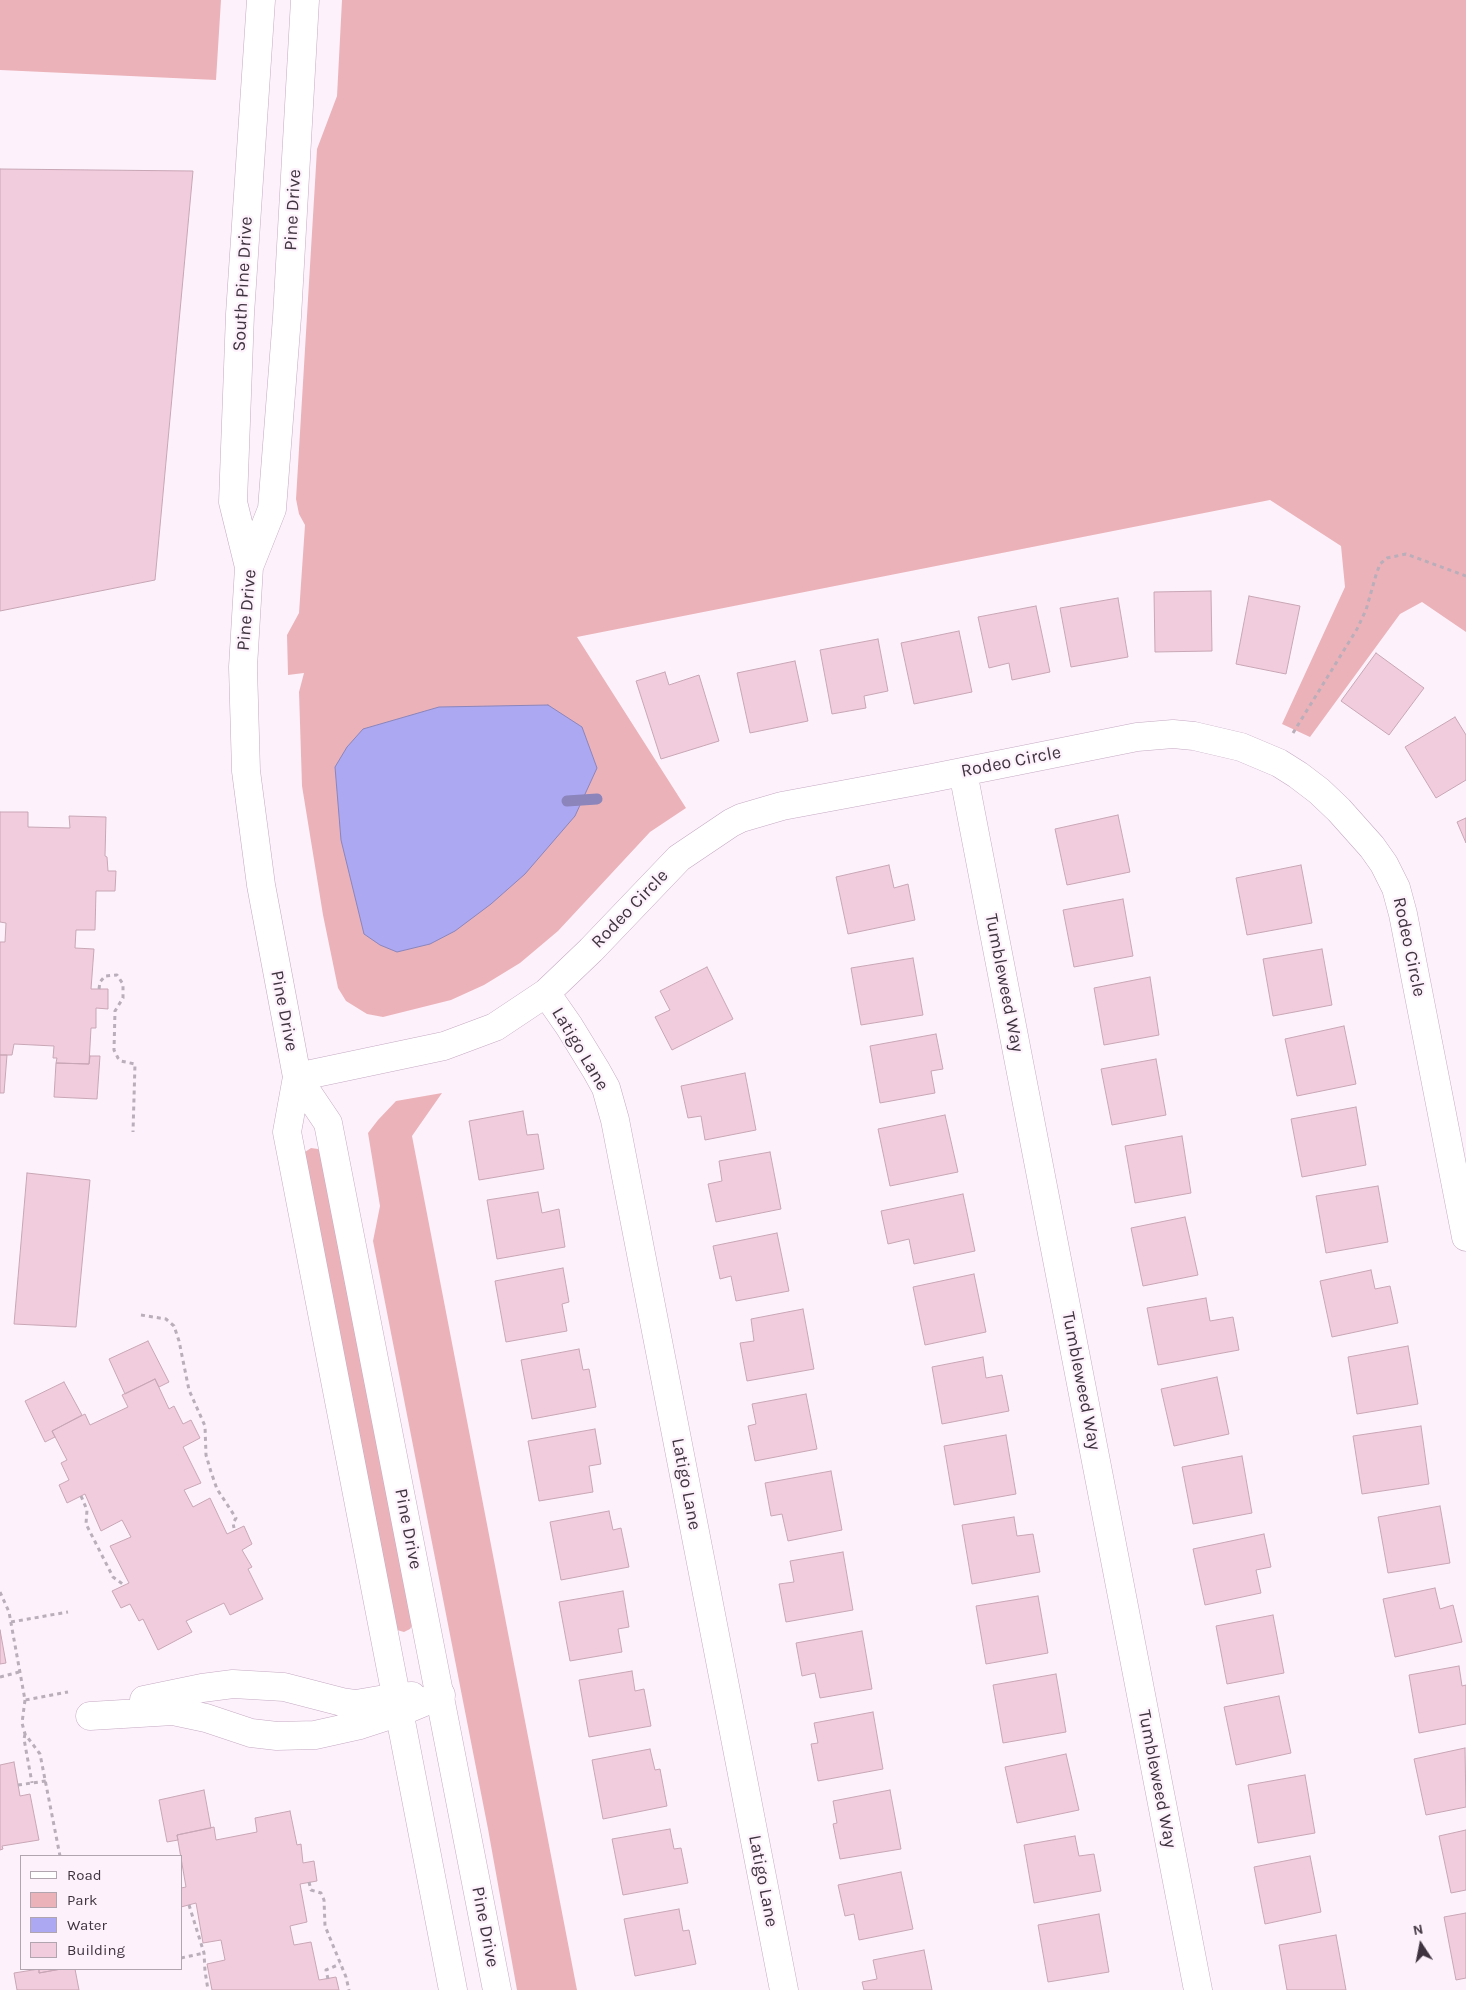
<!DOCTYPE html>
<html>
<head>
<meta charset="utf-8">
<style>
  body { margin:0 }
  #map { position:relative; width:1466px; height:1990px; overflow:hidden; background:#fdf2fc; font-family:Karla,sans-serif }
  canvas { display:block }
  .legend { position:absolute; left:20px; top:1855px; width:162px; height:115px; box-sizing:border-box; background:#fdf2fc; border:1px solid #b1a6b0; margin:0; padding:6px 9px; list-style:none; font-size:15px; color:#3e333e }
  .legend li { display:flex; align-items:center; gap:10px; height:25px }
  .legend b { width:25px; border:1px solid #b1a6b0 }
  .north { position:absolute; left:1396px; top:1920px; width:50px; height:50px; -webkit-text-stroke:4px #fdf2fc; paint-order:stroke; rotate:349deg; font-size:14px; font-weight:700; line-height:20px; text-align:center; color:#3e333e }
  .north::after { content:''; display:block; margin:auto; width:18px; height:22px; background:#3e333e; clip-path:polygon(50% 0,100% 100%,50% 72%,0 100%) }
</style>
</head>
<body>
<div id="map">
<canvas width="1466" height="1990"></canvas>
<ul class="legend">
<li><b style="height:6px;background:#fff"></b>Road</li>
<li><b style="height:14px;background:#ebb3b9"></b>Park</li>
<li><b style="height:14px;background:#aca8f2"></b>Water</li>
<li><b style="height:14px;background:#f1ccdc"></b>Building</li>
</ul>
<div class="north">N</div>
</div>
<script>
const c = document.querySelector('canvas').getContext('2d');
c.lineJoin = 'round';
function paint(path, color) {
  c.fillStyle = color;
  c.fill(path, 'evenodd');
}
function poly(rows) {
  const path = new Path2D();
  for (const r of rows) {
    path.moveTo(r[0], r[1]);
    for (let i = 2; i < r.length; i += 2) path.lineTo(r[i], r[i + 1]);
  }
  return path;
}
function trace(path, color, width, dash) {
  c.strokeStyle = color;
  c.lineWidth = width;
  c.lineCap = dash ? 'butt' : 'round';
  c.setLineDash(dash || []);
  c.stroke(path);
}
function drawText(font, color, halo, rows, align = 'center') {
  c.font = font + ' Karla,sans-serif';
  c.lineWidth = 4.5;
  c.setLineDash([]);
  c.textBaseline = 'middle';
  c.strokeStyle = halo;
  c.fillStyle = color;
  for (const [text, x, y, turn = 0] of rows) {
    c.save();
    c.translate(x, y);
    c.rotate((+turn || 0) * Math.PI / 180);
    c.textAlign = isNaN(turn) ? turn : align;
    if (halo) c.strokeText(text, 0, 0);
    c.fillText(text, 0, 0);
    c.restore();
  }
}
paint(poly([
  [0,0,221,0,216,80,0,70],
  [342,0,1466,0,1466,632,1422,602,1400,614,1310,737,1282,724,1345,587,1341,546,1270,500,577,637,686,808,650,832,558,931,520,963,484,985,451,1000,383,1017,367,1014,346,1001,338,988,323,915,302,786,299,692,304,673,288,675,287,635,299,613,305,525,299,514,296,499,317,149,337,96],
  [442,1093,412,1136,577,1990,517,1990,488,1829,373,1241,380,1206,368,1133,378,1120,396,1101],
  [311,1148,318,1149,323,1154,414,1622,410,1629,404,1632,397,1630,302,1157,305,1152]
]), '#ebb3b9');
const water = poly([
  [548,705,582,727,597,768,575,816,525,874,491,904,455,931,430,944,397,952,380,945,364,934,341,840,335,767,347,747,363,729,439,707,548,705]
]);
paint(water, '#aca8f2');
trace(water, '#8b85bc', 1);
trace(poly([
  [567,801,597,799]
]), '#8b85bc', 11);
const building = poly([
  [0,169,193,171,155,580,0,611,0,169],
  [1211,591,1212,651,1155,652,1154,592,1211,591],
  [1249,596,1300,606,1286,674,1236,664,1249,596],
  [1118,598,1128,657,1071,667,1060,608,1118,598],
  [1036,606,1050,672,1012,680,1009,663,989,668,978,617,1036,606],
  [959,631,972,692,914,704,901,643,959,631],
  [878,639,888,691,864,696,866,708,832,714,820,650,878,639],
  [1376,653,1424,688,1389,735,1341,701,1376,653],
  [795,661,808,721,750,733,737,673,795,661],
  [665,672,669,685,699,675,719,741,661,759,636,681,665,672],
  [1455,717,1466,735,1466,780,1436,798,1405,747,1455,717],
  [0,812,28,812,28,827,70,828,69,816,106,817,105,856,107,857,108,871,116,871,115,891,96,891,95,930,76,930,75,948,94,949,91,989,108,989,108,1009,96,1008,96,1028,91,1028,89,1064,56,1063,57,1058,53,1058,54,1046,14,1044,12,1055,0,1055,0,942,5,942,6,923,0,922,0,812],
  [1118,815,1130,872,1067,885,1055,829,1118,815],
  [1466,818,1466,843,1457,822,1466,818],
  [889,865,894,888,908,884,915,920,848,934,836,877,889,865],
  [1301,865,1312,923,1247,935,1236,878,1301,865],
  [1123,899,1133,956,1074,967,1063,910,1123,899],
  [1322,949,1332,1005,1273,1016,1263,959,1322,949],
  [913,958,923,1015,861,1025,851,968,913,958],
  [707,967,733,1019,672,1050,655,1017,670,1010,660,991,707,967],
  [1150,977,1159,1035,1104,1045,1094,988,1150,977],
  [1344,1026,1356,1084,1297,1096,1285,1039,1344,1026],
  [936,1034,943,1069,931,1071,935,1093,880,1103,870,1046,936,1034],
  [0,1055,7,1055,4,1093,0,1093,0,1055],
  [90,1056,100,1056,97,1099,54,1097,56,1063,89,1064,90,1056],
  [1156,1059,1166,1115,1112,1125,1101,1069,1156,1059],
  [745,1073,756,1130,705,1140,701,1116,688,1118,681,1086,745,1073],
  [1356,1107,1366,1165,1302,1177,1291,1119,1356,1107],
  [523,1111,527,1135,538,1134,544,1169,479,1180,469,1121,523,1111],
  [945,1115,958,1172,890,1186,878,1129,945,1115],
  [1182,1136,1191,1193,1135,1203,1125,1146,1182,1136],
  [770,1152,781,1209,716,1222,708,1184,722,1181,719,1161,770,1152],
  [27,1173,90,1180,76,1327,14,1324,27,1173],
  [1378,1186,1388,1242,1326,1253,1316,1196,1378,1186],
  [538,1192,542,1213,559,1209,565,1247,497,1259,487,1200,538,1192],
  [963,1194,975,1251,914,1264,909,1239,888,1244,881,1211,963,1194],
  [1185,1217,1198,1275,1143,1286,1131,1228,1185,1217],
  [777,1233,789,1291,736,1301,731,1276,720,1279,713,1246,777,1233],
  [563,1268,569,1302,562,1304,567,1331,506,1342,495,1281,563,1268],
  [1371,1270,1375,1289,1390,1286,1398,1323,1332,1337,1320,1281,1371,1270],
  [974,1274,986,1332,925,1345,913,1287,974,1274],
  [1206,1298,1210,1321,1233,1317,1239,1350,1158,1365,1147,1308,1206,1298],
  [803,1309,814,1369,747,1381,740,1343,754,1341,751,1319,803,1309],
  [148,1341,169,1382,159,1387,155,1379,125,1394,109,1359,148,1341],
  [1408,1346,1418,1404,1357,1414,1348,1357,1408,1346],
  [579,1349,583,1370,589,1369,596,1407,532,1419,521,1360,579,1349],
  [983,1357,986,1378,1002,1375,1009,1411,942,1424,932,1367,983,1357],
  [1217,1377,1229,1434,1174,1446,1161,1389,1217,1377],
  [155,1379,169,1409,174,1406,183,1424,191,1420,200,1438,183,1447,201,1483,184,1490,193,1507,210,1498,227,1534,244,1526,252,1544,242,1550,252,1567,248,1569,263,1599,230,1615,224,1603,186,1621,192,1632,158,1650,143,1619,139,1621,130,1604,121,1608,112,1591,129,1583,110,1546,131,1537,122,1520,101,1531,85,1494,67,1503,59,1485,69,1480,61,1463,67,1460,52,1431,85,1414,90,1425,128,1407,122,1395,155,1379],
  [64,1382,82,1415,52,1431,55,1437,45,1442,25,1401,64,1382],
  [806,1394,817,1449,755,1461,748,1426,756,1424,752,1404,806,1394],
  [1421,1426,1429,1484,1362,1494,1353,1436,1421,1426],
  [595,1429,601,1464,589,1466,593,1492,539,1501,528,1441,595,1429],
  [1006,1435,1016,1494,954,1505,944,1446,1006,1435],
  [1242,1456,1252,1513,1193,1524,1182,1467,1242,1456],
  [831,1471,842,1530,788,1541,782,1514,771,1516,765,1483,831,1471],
  [1440,1506,1450,1563,1388,1573,1378,1517,1440,1506],
  [609,1511,613,1530,621,1528,629,1567,561,1580,550,1522,609,1511],
  [1014,1517,1017,1536,1033,1534,1040,1572,972,1584,962,1525,1014,1517],
  [1264,1534,1271,1567,1256,1570,1261,1593,1205,1605,1193,1549,1264,1534],
  [843,1552,853,1610,786,1622,779,1584,794,1582,790,1561,843,1552],
  [1435,1588,1440,1609,1453,1605,1462,1642,1395,1657,1383,1599,1435,1588],
  [623,1591,629,1627,618,1629,622,1652,570,1661,559,1602,623,1591],
  [1038,1596,1048,1653,986,1664,976,1606,1038,1596],
  [1273,1615,1284,1673,1227,1684,1216,1626,1273,1615],
  [0,1630,6,1663,0,1664,0,1630],
  [862,1631,872,1689,820,1698,815,1673,802,1676,796,1643,862,1631],
  [1459,1666,1462,1686,1466,1685,1466,1724,1419,1733,1409,1675,1459,1666],
  [632,1671,635,1691,644,1689,651,1726,589,1737,579,1680,632,1671],
  [1056,1674,1066,1732,1003,1743,993,1685,1056,1674],
  [1279,1696,1291,1753,1236,1765,1224,1707,1279,1696],
  [873,1712,883,1769,818,1781,811,1744,818,1743,814,1723,873,1712],
  [1465,1748,1466,1807,1426,1815,1414,1759,1465,1748],
  [650,1749,655,1770,660,1769,667,1806,603,1819,592,1760,650,1749],
  [1066,1754,1079,1810,1017,1823,1005,1767,1066,1754],
  [14,1762,20,1796,30,1794,39,1840,2,1846,3,1849,0,1850,0,1765,14,1762],
  [1305,1775,1315,1833,1258,1843,1248,1785,1305,1775],
  [204,1790,211,1828,177,1835,178,1840,167,1842,159,1800,204,1790],
  [890,1790,901,1849,840,1859,833,1824,837,1823,833,1801,890,1790],
  [290,1811,297,1845,301,1844,303,1863,314,1861,317,1881,300,1884,307,1922,290,1926,294,1945,311,1942,319,1980,336,1977,339,1990,212,1990,207,1964,225,1960,221,1940,203,1943,196,1903,181,1907,181,1888,186,1887,177,1835,214,1827,216,1840,257,1832,255,1818,290,1811],
  [670,1829,674,1849,681,1848,688,1883,623,1895,612,1839,670,1829],
  [1466,1830,1466,1890,1451,1893,1439,1836,1466,1830],
  [1075,1836,1079,1856,1094,1854,1101,1891,1034,1903,1024,1845,1075,1836],
  [1310,1856,1321,1912,1265,1924,1254,1867,1310,1856],
  [901,1872,913,1929,859,1940,854,1914,845,1916,838,1885,901,1872],
  [679,1909,683,1931,689,1930,696,1964,635,1976,624,1919,679,1909],
  [1466,1913,1466,1978,1456,1980,1444,1917,1466,1913],
  [1099,1914,1109,1972,1048,1982,1038,1925,1099,1914],
  [1336,1935,1346,1990,1287,1990,1279,1945,1336,1935],
  [924,1950,932,1990,864,1990,862,1982,877,1979,873,1960,924,1950],
  [39,1969,61,1969,39,1973,39,1969],
  [39,1969,39,1973,61,1969,75,1969,79,1990,17,1990,14,1973,39,1969]
]);
paint(building, '#f1ccdc');
trace(building, '#c9a6b5', 1);
const street = poly([
  [963,772,1198,1990],
  [546,993,569,1026,596,1070,606,1088,615,1120,784,1990],
  [297,1077,444,1046,495,1027,546,993,591,950,679,858,731,823,741,818,782,806,927,779,1137,737,1173,734,1194,736,1241,747,1279,763,1298,775,1319,791,1339,810,1372,847,1384,864,1396,888,1403,914,1466,1237],
  [144,1700,202,1688,233,1684,284,1687,342,1702,356,1704,397,1697,412,1696],
  [90,1716,173,1711,206,1718,251,1733,277,1736,315,1735,360,1725,400,1712,441,1695]
]);
const secondary = poly([
  [305,0,287,317,272,509,249,567,243,667,246,771,261,885,297,1077,287,1132,453,1990],
  [249,567,233,502,240,314,261,0],
  [297,1077,328,1123,497,1990]
]);
trace(street, '#c5a9c2', 29);
trace(secondary, '#c5a9c2', 29);
trace(poly([
  [1293,733,1357,629,1366,610,1376,575,1380,564,1387,558,1406,554,1466,576],
  [99,989,100,982,105,976,117,975,123,984,123,998,115,1011,114,1050,118,1058,121,1061,135,1064,133,1132],
  [141,1315,166,1319,174,1326,179,1341,189,1390,205,1426,206,1455,211,1472,217,1489,236,1518,233,1523,234,1528],
  [81,1496,87,1510,86,1524,113,1577,124,1585],
  [0,1592,9,1612,25,1700,68,1692],
  [11,1622,68,1612],
  [0,1677,19,1672],
  [25,1700,22,1723,25,1734,40,1754,60,1856],
  [25,1734,24,1739,32,1783],
  [18,1785,46,1781],
  [309,1882,311,1890,321,1893,324,1900,325,1926,346,1977,349,1990],
  [189,1905,204,1953,205,1971,208,1990],
  [181,1958,204,1953],
  [328,1979,326,1970,340,1964]
]), '#b9aeb9', 3, [4, 4]);
trace(street, '#fff', 28);
trace(secondary, '#fff', 28);
drawText('18px', '#3e333e', '#fdf2fc', [
  ["Pine Drive",293,210,-87],
  ["South Pine Drive",243,284,-87],
  ["Pine Drive",247,610,-85],
  ["Rodeo Circle",1011,762,-11],
  ["Rodeo Circle",630,909,-46],
  ["Rodeo Circle",1409,947,78],
  ["Tumbleweed Way",1004,983,79],
  ["Pine Drive",284,1011,79],
  ["Latigo Lane",580,1049,59],
  ["Tumbleweed Way",1081,1381,79],
  ["Latigo Lane",686,1484,79],
  ["Pine Drive",408,1529,79],
  ["Tumbleweed Way",1157,1779,79],
  ["Latigo Lane",763,1881,79],
  ["Pine Drive",485,1927,79]
]);
</script>
</body>
</html>
